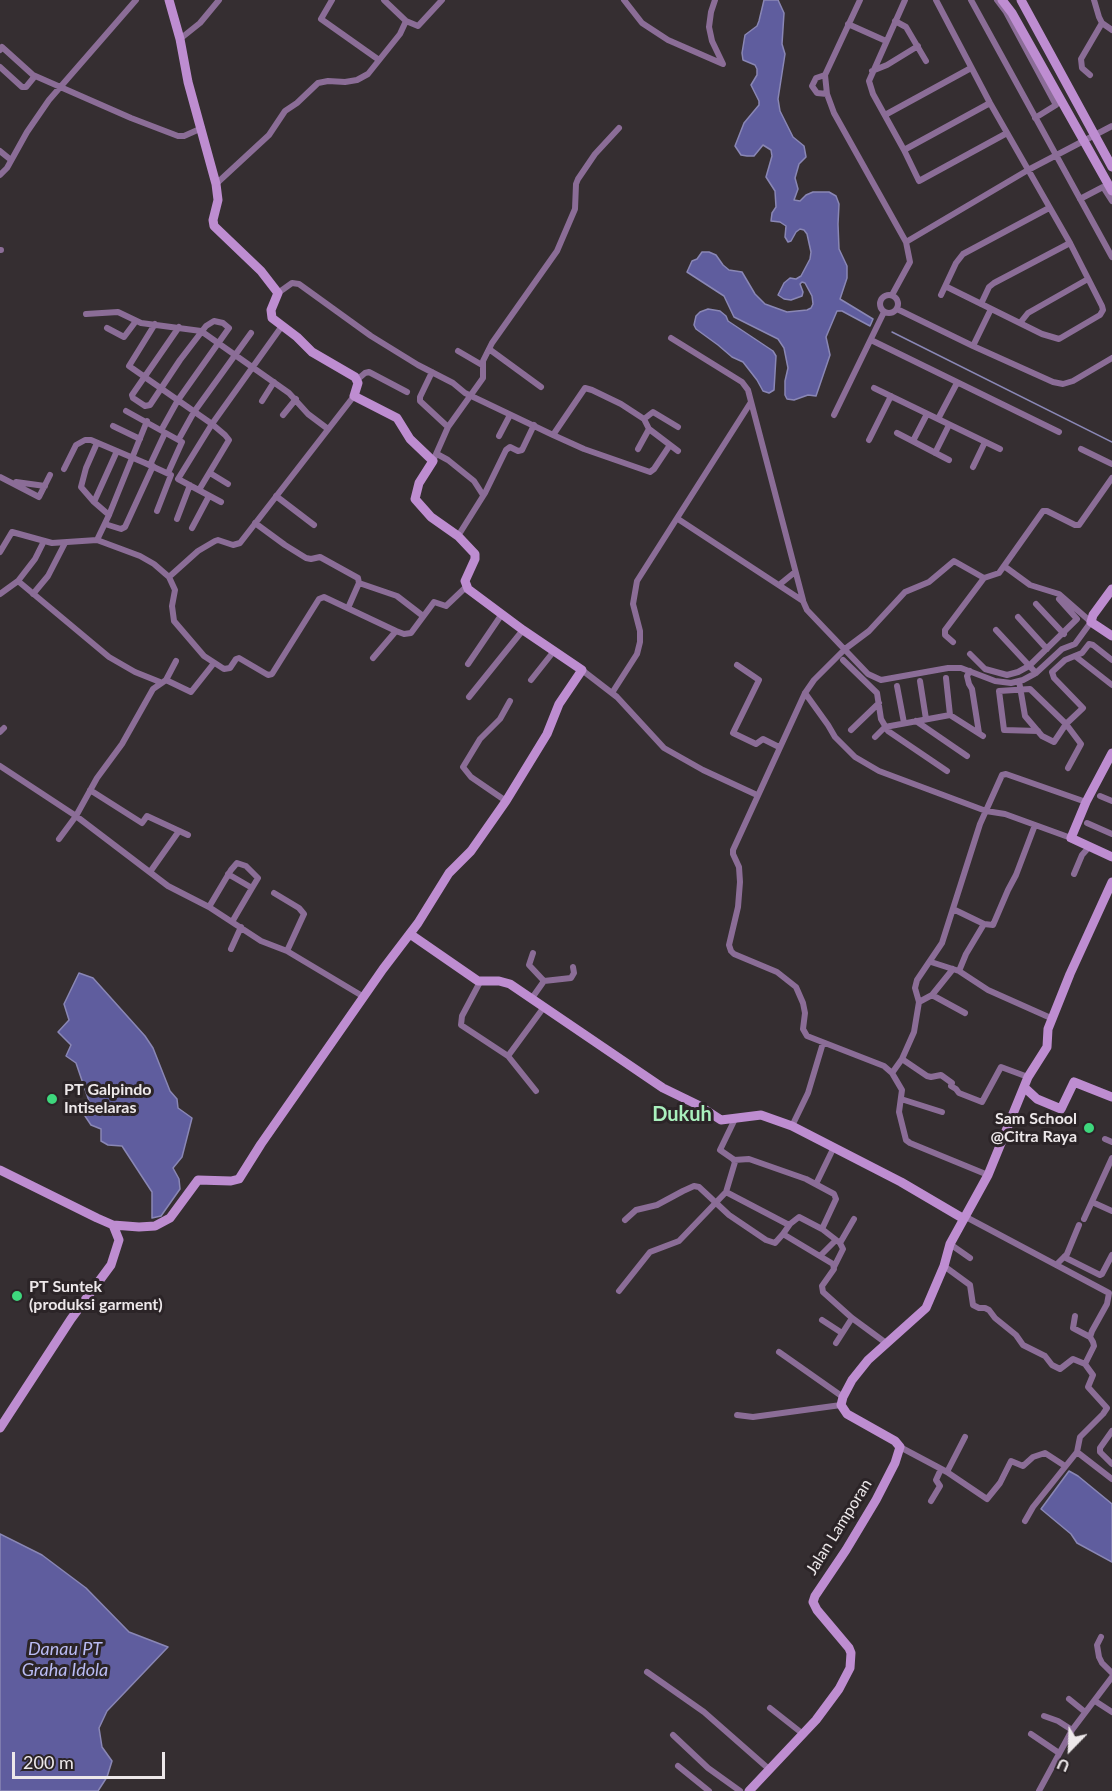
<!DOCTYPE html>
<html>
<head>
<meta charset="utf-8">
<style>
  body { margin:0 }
  #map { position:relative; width:1112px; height:1791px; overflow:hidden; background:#352e31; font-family:Lato,sans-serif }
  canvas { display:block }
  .north { position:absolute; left:1040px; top:1719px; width:60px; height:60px; -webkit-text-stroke:4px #2b2427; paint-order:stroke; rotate:203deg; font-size:16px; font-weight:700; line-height:24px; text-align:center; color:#ede8ea }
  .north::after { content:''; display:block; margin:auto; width:21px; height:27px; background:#ede8ea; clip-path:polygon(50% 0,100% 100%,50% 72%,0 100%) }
  .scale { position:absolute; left:12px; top:1752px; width:153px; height:27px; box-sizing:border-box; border:3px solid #ede8ea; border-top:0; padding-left:8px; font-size:18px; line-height:21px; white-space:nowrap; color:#ede8ea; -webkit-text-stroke:4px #2b2427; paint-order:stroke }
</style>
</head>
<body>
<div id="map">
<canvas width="1112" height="1791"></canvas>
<div class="north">U</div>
<div class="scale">200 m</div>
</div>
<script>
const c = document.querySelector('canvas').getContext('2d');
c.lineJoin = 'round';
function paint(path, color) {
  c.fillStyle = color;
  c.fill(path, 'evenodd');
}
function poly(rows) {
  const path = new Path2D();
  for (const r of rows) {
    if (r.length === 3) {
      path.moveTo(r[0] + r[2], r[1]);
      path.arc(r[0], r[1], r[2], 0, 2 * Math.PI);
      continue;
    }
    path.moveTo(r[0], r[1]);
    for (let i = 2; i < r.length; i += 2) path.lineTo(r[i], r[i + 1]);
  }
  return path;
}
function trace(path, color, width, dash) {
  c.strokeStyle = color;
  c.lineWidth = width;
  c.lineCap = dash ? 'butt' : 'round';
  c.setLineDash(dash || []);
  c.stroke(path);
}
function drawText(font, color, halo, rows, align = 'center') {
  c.font = font + ' Lato,sans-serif';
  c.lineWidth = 6;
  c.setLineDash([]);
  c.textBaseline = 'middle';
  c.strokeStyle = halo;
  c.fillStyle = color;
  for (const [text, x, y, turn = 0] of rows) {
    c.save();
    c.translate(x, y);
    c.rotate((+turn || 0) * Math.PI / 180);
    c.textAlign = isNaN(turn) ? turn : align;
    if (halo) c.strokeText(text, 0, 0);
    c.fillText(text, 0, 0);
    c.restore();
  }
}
const water = poly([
  [764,0,778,0,784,13,782,44,785,54,778,99,780,111,793,137,804,146,806,157,799,164,795,178,798,189,794,200,800,201,806,195,813,192,829,192,836,196,839,204,838,224,839,249,847,266,847,278,840,299,873,319,870,326,842,311,837,311,826,337,830,355,816,396,808,395,794,400,787,399,785,395,785,381,788,368,784,348,778,339,734,317,724,296,687,272,692,261,697,259,702,252,709,252,716,255,723,265,729,270,742,272,755,294,765,304,787,312,807,310,811,308,813,304,812,296,805,283,802,282,800,284,803,292,802,296,791,300,784,299,778,295,784,283,790,278,796,279,801,276,810,259,811,252,807,234,804,230,800,229,796,232,791,241,788,242,785,237,786,226,780,222,771,221,772,213,776,207,775,191,766,177,772,156,771,150,763,145,754,156,747,156,741,155,735,146,744,123,759,105,759,101,751,85,757,75,757,69,755,65,743,60,742,53,745,35,757,26,759,21,764,0],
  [708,309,720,311,726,316,728,321,773,351,776,356,774,390,769,393,763,391,757,380,743,362,732,357,718,345,696,329,694,325,696,316,700,312,708,309],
  [79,973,93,978,145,1036,153,1048,170,1091,177,1099,178,1108,192,1118,182,1157,173,1168,179,1179,180,1189,161,1216,152,1218,152,1192,122,1146,108,1145,101,1141,101,1129,91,1125,85,1116,84,1107,89,1101,76,1063,66,1056,71,1045,58,1032,69,1020,64,1004,79,973],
  [1069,1471,1078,1476,1112,1504,1112,1562,1077,1543,1071,1534,1041,1509,1069,1471],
  [0,1534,42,1555,86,1588,129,1632,168,1647,107,1711,99,1728,102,1747,112,1761,107,1777,98,1791,0,1791,0,1534]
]);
paint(water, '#5f5d9e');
trace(water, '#8a87b5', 1.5);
trace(poly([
  [892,332,1112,442]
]), '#8a87b5', 1.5);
trace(poly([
  [332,0,321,19,379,60],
  [384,0,406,21,418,26,442,0],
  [624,0,642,23,668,40,723,64,712,41,709,27,711,12,715,0],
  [860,0,825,75,827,94,834,113,906,242,1028,170,1112,126],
  [905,0,869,81,873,94,904,150,990,103],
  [936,0,990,103,1070,243,1102,306,1103,310,1100,315,1059,339,1042,334,947,287],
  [971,0,1112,257],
  [997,0,1006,12,1056,105,1035,118],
  [1094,0,1099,17,1102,23,1112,30],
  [895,21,906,27,926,61],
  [848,24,886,41],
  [180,39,200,23,219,0],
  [0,50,2,47,33,75,131,118,178,136,184,136,202,128],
  [0,67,22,87,26,87,35,76],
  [872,71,887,65,918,46],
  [825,75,816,78,812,86,817,93,827,94],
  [1090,75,1082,68,1081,59,1102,23],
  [885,115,971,68],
  [904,150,919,181,1007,133],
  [0,151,11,160],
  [0,175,7,168,27,132,49,100,136,0],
  [216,184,269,135,285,111,297,103,318,83,328,81,345,82,357,80,368,74,400,34,406,21],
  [1080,199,1103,187,1112,201],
  [0,250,1,250],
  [278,293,292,283,299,284,371,336,418,365,453,383,465,393,553,435,585,388,592,390,621,404,644,419,653,412,678,427],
  [892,295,910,262,906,242],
  [941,295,956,263,963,254,1049,208],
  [889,304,9],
  [981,304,989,287,994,283,1070,243],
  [897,309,973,346,1053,382,1063,384,1073,381,1112,358],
  [86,314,118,312,141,323,201,331,289,393,308,414,328,429],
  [1020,323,1028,313,1088,279],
  [155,324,129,366,212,424,225,435,229,440,199,490],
  [107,328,124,337,136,321],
  [671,338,742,382,748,390,803,600],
  [871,340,1059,432],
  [973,346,991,309],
  [489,349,541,387],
  [458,351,482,365],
  [432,372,420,397,420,401,448,427],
  [358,379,365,373,369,372,407,392],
  [874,388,1000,449],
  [262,401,274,382],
  [126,411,182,442,168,473],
  [283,415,296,399],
  [834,415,884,312],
  [644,419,649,429,678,451],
  [938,419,957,383],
  [113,426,140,439],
  [163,427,178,400,229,328,223,323,214,321,206,326,180,360,150,405,145,406,133,398,132,395,179,327],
  [897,433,949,460],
  [553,435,584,449,650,472,654,469,670,445],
  [499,436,510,415],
  [180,437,194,412,251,333],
  [869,440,891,396],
  [913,441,927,414],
  [97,443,86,468,81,487,94,502,109,515],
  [638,449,649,429],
  [1081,449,1112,464],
  [935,453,949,425],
  [437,454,448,460,474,481,483,495],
  [433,461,448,427,483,378,483,361,492,343,557,251,575,209,576,184,578,179,595,154,619,128],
  [150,465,165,433],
  [973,467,985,442],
  [64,469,76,445,85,440,91,440,145,463,171,475,157,511],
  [210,473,228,484],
  [0,477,39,497,50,475],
  [16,482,45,486],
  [276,496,314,525],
  [94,502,117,451],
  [221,502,178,479,212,424,282,326],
  [177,519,190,485],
  [678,519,803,601,807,610,868,674,881,680,948,668,961,668,995,681,1011,683,1023,680,1036,673,1062,649,1075,644,1091,622,1059,594,1030,585,1004,566],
  [255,523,285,545,306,558,311,559,320,557,358,578,359,583,348,608],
  [105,524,121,529,125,527,153,466],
  [192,528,209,496],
  [458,536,485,493,506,450,510,447,518,451,522,450,534,425],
  [97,540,109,515,147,421],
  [0,552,12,532,52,543,97,540,140,556,154,564,169,577,198,551,215,541,218,540,233,545,240,543,354,396],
  [169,577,175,590,172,606,174,621,204,656,224,669,230,668,236,659,239,658,268,675,272,674,319,599,324,597,396,631],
  [18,581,109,657,135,672,160,682],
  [359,583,397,596,423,616],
  [779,585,795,572],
  [0,594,18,581,35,559,44,541],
  [33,594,48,576,65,543],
  [1036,604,1064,634],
  [1018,617,1047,649],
  [996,630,1036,673],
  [953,642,945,635,945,630,984,578],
  [970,654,985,669,1007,675,1018,672,1029,666,1077,619,1059,599],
  [1075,656,1112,685],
  [373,658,396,631,404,634,411,633,434,602,446,606,467,586],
  [843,660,877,693,881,719,888,731,947,771],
  [468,664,502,614],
  [737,665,759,680,733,733,756,744,763,739,779,747],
  [582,670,617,697,664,748,703,770,757,795],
  [970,671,967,676,969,684,972,689,979,733],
  [946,678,950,715],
  [166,680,176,661],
  [531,680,554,651],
  [920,681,926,719],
  [1019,681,1025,716,1042,736,1054,742,1066,724,1083,708,1054,678,1052,672,1065,660,1082,653,1089,644,1093,645,1112,660],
  [897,686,904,723],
  [612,693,637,654,640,642,640,631,633,604,637,581,751,402],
  [805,693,828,725,835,737,855,757,879,771,986,811,1005,814,1071,838],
  [469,697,523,630],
  [916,721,967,756],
  [851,730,879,703],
  [1038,731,1004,730,999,691,1030,689,1066,724,1081,744,1068,768],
  [0,732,4,728],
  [875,737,885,727,950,715,983,736],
  [0,766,76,816,168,886,209,907,261,941,287,951,364,997],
  [90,790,142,823,147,816,188,835],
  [1100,796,1112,801],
  [506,801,471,777,463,767,480,739,500,719,510,701],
  [1087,823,1112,834],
  [59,839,76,816,97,778,122,744,153,689,166,680,191,692,214,663],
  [150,872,179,831],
  [1074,874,1082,855,1090,846],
  [274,893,299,908,304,914,287,951],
  [209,907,231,870,237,863,246,866,258,878,252,888,228,874],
  [953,909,984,924,993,925,1008,890,1016,875,1035,825],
  [232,922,252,888],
  [231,949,241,927],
  [533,953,529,965,544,981],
  [931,962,959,971,988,990,1053,1019],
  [959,971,966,954,984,924],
  [480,982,462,1016,461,1025,508,1056,536,1091],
  [932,995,965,1013],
  [532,998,544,981,571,978,574,973,573,967],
  [919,1002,932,995,953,969],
  [508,1056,544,1007],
  [902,1059,927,1076,931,1077,941,1075,952,1083,951,1086,956,1089,959,1093,982,1102,1001,1067,1028,1077],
  [892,1073,884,1066,807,1036,803,1029,805,1013,803,1003,796,987,777,972,734,954,731,951,729,945,738,907,740,882,739,867,733,854,733,850,805,693,814,680,845,649,869,631,905,592,929,582,954,561,984,578,999,573,1043,511,1047,511,1075,525,1079,525,1112,478],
  [901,1099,942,1112],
  [792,1126,808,1093,823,1043],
  [1105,1139,1112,1142],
  [734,1160,749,1159,806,1179,834,1194,836,1199,822,1229],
  [988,1175,910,1143,906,1140,899,1112,902,1090,892,1073,902,1059,914,1032,919,1002,915,988,917,980,942,943,980,824,1002,775,1006,774,1086,802],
  [816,1184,834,1147],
  [726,1192,789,1225],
  [1092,1202,1112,1211],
  [966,1217,1109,1293,1107,1304,1092,1331,1090,1337],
  [1084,1219,1112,1158],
  [625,1220,636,1210,657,1205,683,1191,694,1186,699,1187,729,1215,766,1240,775,1243,783,1234,833,1264,834,1269,822,1286,823,1292,852,1318,886,1343],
  [783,1234,790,1224,799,1217,822,1229,840,1243,843,1249,834,1267],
  [840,1243,854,1219],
  [950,1244,970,1258],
  [820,1256,836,1240],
  [1064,1257,1100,1275,1102,1274,1112,1255],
  [1056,1265,1067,1254,1079,1225],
  [944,1266,970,1285,973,1305,979,1308,985,1308,989,1310,995,1318,1016,1335,1023,1345,1045,1356,1052,1365,1060,1369,1073,1359,1085,1364],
  [619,1291,650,1252,679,1241,726,1192,735,1162,733,1159,720,1150,735,1119],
  [822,1320,842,1333],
  [836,1343,852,1318],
  [779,1352,843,1397],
  [737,1415,753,1417,841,1405],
  [1112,1431,1100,1448,1100,1452,1112,1464],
  [900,1447,947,1472,965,1437],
  [1077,1452,1112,1479],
  [947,1472,987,1499,1000,1483,1011,1461,1023,1466,1033,1457,1045,1453,1065,1466],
  [931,1501,940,1486,936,1480,941,1469],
  [1025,1521,1033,1507,1077,1452,1080,1437,1103,1414,1107,1408,1088,1387,1093,1375,1085,1364,1094,1346,1093,1342,1090,1337,1073,1328,1075,1316],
  [1101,1637,1097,1645,1099,1657,1102,1663,1112,1673],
  [647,1672,704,1712,770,1770],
  [1069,1699,1085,1712],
  [1095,1701,1112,1712],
  [770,1708,803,1734],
  [1044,1716,1058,1721,1072,1730],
  [1031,1734,1059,1753],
  [673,1735,708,1768,740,1791],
  [678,1766,709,1791],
  [1039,1791,1072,1730,1112,1677]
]), '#8b6d97', 6);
trace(poly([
  [1002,0,1012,13,1112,191],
  [1021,0,1112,167],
  [1112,589,1093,615,1091,622,1112,636],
  [1112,753,1086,802,1071,838,1112,857],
  [410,934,478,981,499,981,510,984,663,1088,698,1105,721,1120,761,1115,792,1126,901,1182,964,1219],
  [1024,1087,1037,1099,1061,1109,1074,1082,1112,1097],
  [0,1170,97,1218,113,1225,139,1227,155,1226,170,1218,198,1180,231,1181,239,1179,261,1144,383,969,418,923,449,873,471,851,506,801,547,734,559,704,582,670,523,630,468,589,465,581,475,559,475,554,458,536,431,517,415,499,419,483,433,461,410,439,397,418,354,396,358,383,355,377,312,352,297,337,272,318,271,310,278,293,261,271,214,226,213,220,218,200,216,184,188,82,180,39,169,0],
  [0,1428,71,1319,111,1265,119,1240,113,1225],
  [749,1791,816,1720,839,1689,850,1668,851,1653,849,1648,817,1610,813,1602,815,1596,846,1550,876,1500,895,1463,900,1447,895,1441,847,1414,841,1405,843,1397,852,1380,868,1360,926,1308,944,1266,950,1244,988,1175,1028,1077,1047,1047,1048,1029,1070,974,1112,882]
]), '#be8dd1', 9);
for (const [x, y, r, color] of [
  [52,1099,6,"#3ed77d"],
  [1089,1128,6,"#3ed77d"],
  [17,1296,6,"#3ed77d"]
]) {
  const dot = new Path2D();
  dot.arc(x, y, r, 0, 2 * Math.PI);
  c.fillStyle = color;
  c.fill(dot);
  trace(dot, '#2b2427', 2);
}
drawText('bold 16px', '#ede8ea', '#2b2427', [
  ["PT Galpindo",64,1090],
  ["Intiselaras",64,1108],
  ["Sam School",1077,1119,"right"],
  ["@Citra Raya",1077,1137,"right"],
  ["PT Suntek",29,1287],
  ["(produksi garment)",29,1305]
], 'left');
drawText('16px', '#ede8ea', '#2b2427', [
  ["Jalan Lamporan",839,1527,-58]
]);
drawText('italic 18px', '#babcf4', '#2b2427', [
  ["Danau PT",65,1649],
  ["Graha Idola",65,1670]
]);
drawText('bold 20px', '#a9f0bd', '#2b2427', [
  ["Dukuh",682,1115]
]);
</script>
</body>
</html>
